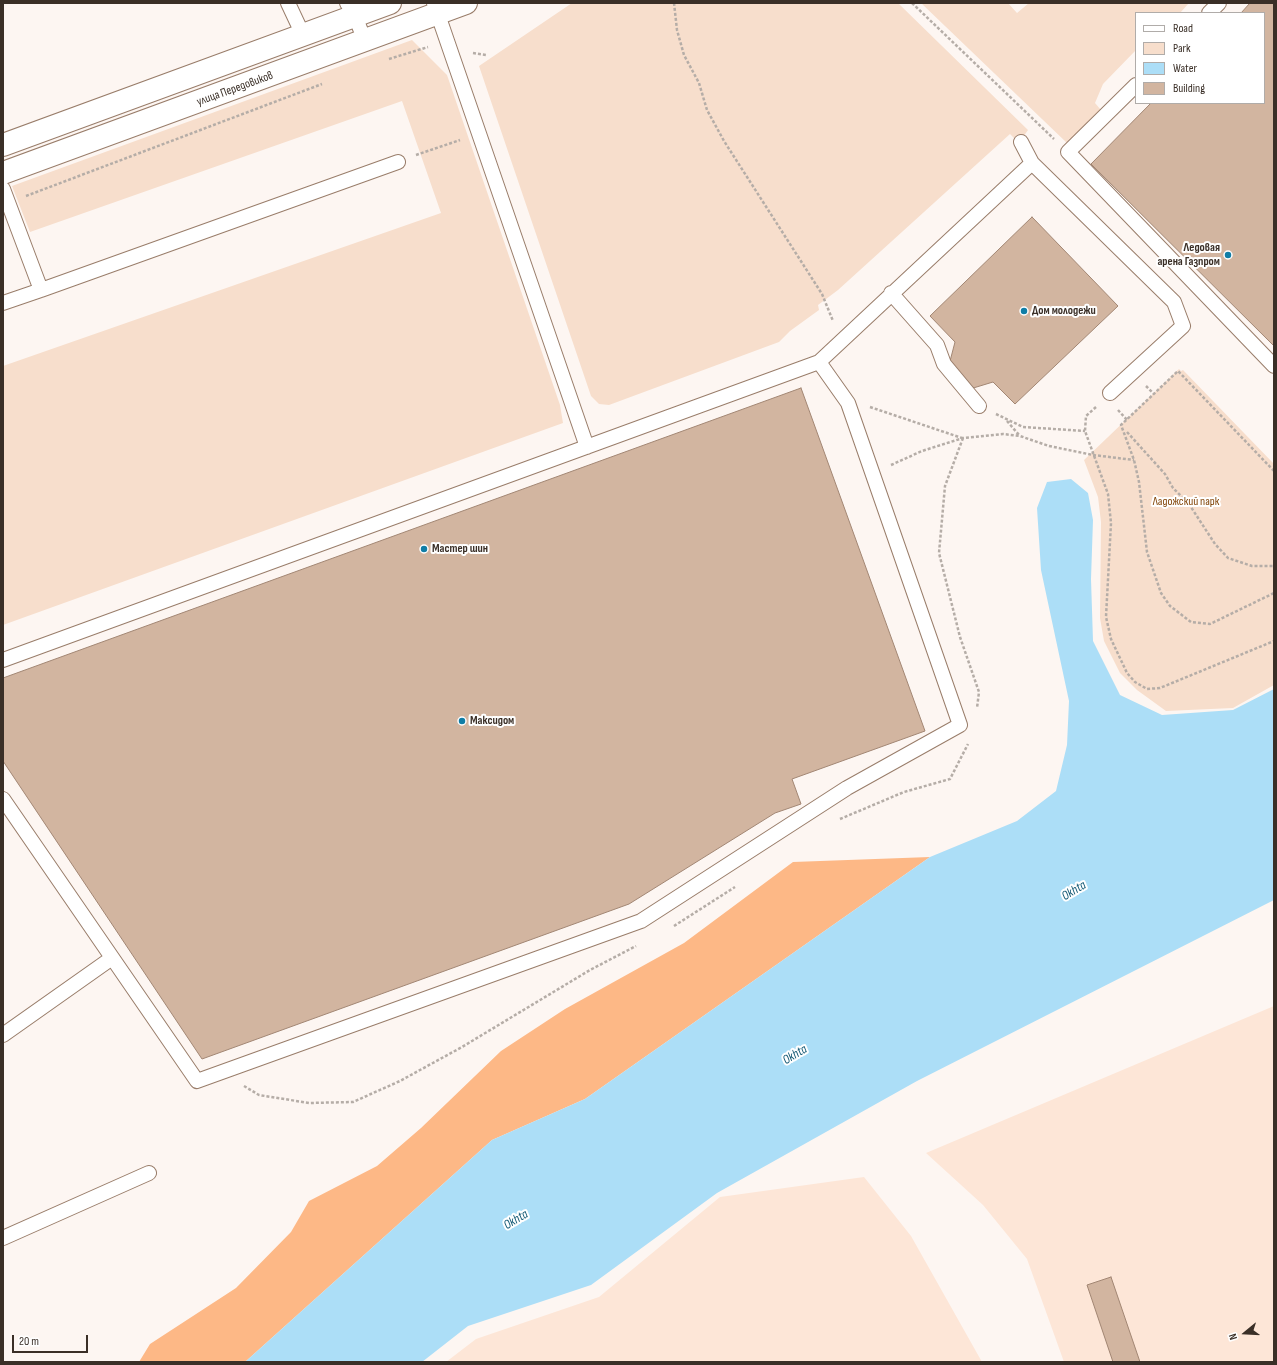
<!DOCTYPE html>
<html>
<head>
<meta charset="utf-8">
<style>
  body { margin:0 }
  #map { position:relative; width:1277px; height:1365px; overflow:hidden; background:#fdf6f2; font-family:"Sofia Sans Condensed",sans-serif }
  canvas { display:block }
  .frame { position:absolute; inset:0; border:4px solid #3a2f27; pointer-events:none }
  .legend { position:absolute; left:1135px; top:12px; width:130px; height:92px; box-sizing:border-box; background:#fff; border:1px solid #b0aca9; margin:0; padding:5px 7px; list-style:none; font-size:12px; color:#3a2f27 }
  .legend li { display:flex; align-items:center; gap:8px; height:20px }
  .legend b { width:20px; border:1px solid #b0aca9 }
  .north { position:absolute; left:1225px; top:1313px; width:40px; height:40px; -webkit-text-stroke:3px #fff; paint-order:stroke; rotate:252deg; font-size:11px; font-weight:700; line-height:16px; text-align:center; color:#3a2f27 }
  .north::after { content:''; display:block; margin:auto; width:14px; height:18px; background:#3a2f27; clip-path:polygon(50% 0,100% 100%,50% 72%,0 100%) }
  .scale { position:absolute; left:12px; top:1335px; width:76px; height:18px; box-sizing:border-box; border:2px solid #3a2f27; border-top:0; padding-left:5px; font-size:12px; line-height:14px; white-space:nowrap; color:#3a2f27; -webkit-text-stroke:3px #fff; paint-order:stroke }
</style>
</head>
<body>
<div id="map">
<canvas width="1277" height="1365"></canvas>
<div class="frame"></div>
<ul class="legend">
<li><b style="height:5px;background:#fff"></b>Road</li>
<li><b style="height:11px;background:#f7decc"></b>Park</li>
<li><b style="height:11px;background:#acdef7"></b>Water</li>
<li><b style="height:11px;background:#d2b5a0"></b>Building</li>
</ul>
<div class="north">N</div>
<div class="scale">20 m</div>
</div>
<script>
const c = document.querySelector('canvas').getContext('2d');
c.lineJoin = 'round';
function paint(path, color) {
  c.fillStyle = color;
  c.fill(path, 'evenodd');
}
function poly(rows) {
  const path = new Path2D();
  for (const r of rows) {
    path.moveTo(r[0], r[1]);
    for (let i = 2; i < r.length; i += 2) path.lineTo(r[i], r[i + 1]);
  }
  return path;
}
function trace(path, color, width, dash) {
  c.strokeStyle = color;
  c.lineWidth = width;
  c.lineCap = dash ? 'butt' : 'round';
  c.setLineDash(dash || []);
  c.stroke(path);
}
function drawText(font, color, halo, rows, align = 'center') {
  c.font = font + ' "Sofia Sans Condensed",sans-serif';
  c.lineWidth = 4;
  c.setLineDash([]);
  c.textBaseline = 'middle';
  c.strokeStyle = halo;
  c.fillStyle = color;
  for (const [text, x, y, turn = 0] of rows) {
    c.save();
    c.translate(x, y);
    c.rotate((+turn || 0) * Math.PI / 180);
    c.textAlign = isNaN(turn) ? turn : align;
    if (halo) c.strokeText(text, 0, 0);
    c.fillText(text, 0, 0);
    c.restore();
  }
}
paint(poly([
  [1274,1006,1274,1362,1064,1362,1027,1259,983,1205,926,1153],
  [864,1177,911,1236,982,1362,446,1362,476,1339,599,1297,720,1197]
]), '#fde6d7');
paint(poly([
  [572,3,898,3,1028,130,1019,143,1010,134,838,290,818,305,819,310,790,331,779,342,609,405,599,404,591,396,479,66],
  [921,3,1008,3,1017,13,1029,3,1189,3,1180,13,1136,13,1136,50,1103,84,1095,103,1101,110,1067,143],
  [412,40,447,75,560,405,563,423,3,625,3,366,441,213,402,101,30,232,12,186],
  [1179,369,1181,371,1183,370,1274,464,1274,685,1233,708,1166,711,1137,690,1120,673,1104,641,1100,618,1101,522,1098,497,1084,460]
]), '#f7decc');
paint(poly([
  [930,857,585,1099,492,1140,245,1362,139,1362,150,1344,236,1288,291,1232,309,1201,377,1166,421,1128,501,1051,565,1009,684,943,793,862]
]), '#fdb886');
paint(poly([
  [1071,479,1088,493,1093,520,1091,579,1093,641,1120,695,1162,715,1233,710,1274,689,1274,900,917,1081,717,1193,591,1285,468,1326,422,1362,245,1362,492,1140,585,1099,930,857,1017,821,1056,791,1067,745,1069,701,1041,570,1037,508,1047,482]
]), '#acdef7');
const building = poly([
  [1250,3,1274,3,1274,346,1091,164,1151,103,1264,103,1264,13,1241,13,1250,3],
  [1032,217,1118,306,1015,404,993,382,970,389,949,365,955,342,930,316,1032,217],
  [801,388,925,731,792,779,801,804,775,813,629,904,202,1059,3,761,3,678,801,388],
  [1111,1277,1140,1362,1113,1362,1087,1285,1111,1277]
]);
paint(building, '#d2b5a0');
trace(building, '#a28673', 1);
const lane = poly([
  [288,3,303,35],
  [347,3,355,16,365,41],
  [434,3,587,447],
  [1209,13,1219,3],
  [1136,85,1068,152,1274,366],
  [1021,142,1032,163],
  [3,189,41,290,398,162],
  [891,293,937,345,944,364,979,406],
  [3,303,41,290],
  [3,660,819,362,1032,163,1174,302,1183,326,1110,393],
  [3,799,197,1081,641,921,847,788,960,725,848,403,819,362],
  [3,1035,112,958],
  [3,1238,149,1173]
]);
const secondary = poly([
  [3,145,390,3],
  [3,173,466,3]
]);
trace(lane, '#997d6a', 16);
trace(secondary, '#997d6a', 24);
trace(poly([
  [674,3,677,30,684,55,699,83,707,110,724,141,822,294,833,321],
  [912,3,1054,139],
  [473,53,486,55],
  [389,59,428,47],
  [416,155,460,140],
  [26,196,322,84],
  [1146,386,1154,394],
  [870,407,962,438],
  [1096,407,1086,416,1085,431,1108,494,1111,523,1106,617,1111,639,1127,673,1135,682,1147,689,1160,688,1274,641],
  [1118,410,1127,420],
  [996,414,1023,427,1085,431],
  [1007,421,1019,435],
  [1127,432,1165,474,1173,488,1189,504,1215,544,1228,558,1252,566,1274,566],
  [963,438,945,486,939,553,960,637,979,692,977,708],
  [891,465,922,451,963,438,1003,434,1020,436,1049,446,1093,455,1134,460],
  [1274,471,1178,371,1121,425,1134,460,1139,482,1147,552,1161,593,1170,606,1191,622,1210,624,1274,593],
  [840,819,904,792,950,779,968,744],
  [674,926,735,887],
  [244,1086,259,1095,309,1103,353,1102,400,1081,462,1047,590,970,636,946]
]), '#b5ada7', 2.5, [3, 2]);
trace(lane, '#fff', 14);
trace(secondary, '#fff', 22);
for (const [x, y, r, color] of [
  [1228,255,4,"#0f7da6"],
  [1024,311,4,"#0f7da6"],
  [424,549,4,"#0f7da6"],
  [462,721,4,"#0f7da6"]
]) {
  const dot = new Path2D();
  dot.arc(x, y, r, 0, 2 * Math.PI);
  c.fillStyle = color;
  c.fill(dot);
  trace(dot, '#fff', 1.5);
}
drawText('12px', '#3a2f27', '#fff', [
  ["улица Передовиков",235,89,-20]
]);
drawText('bold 12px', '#3a2f27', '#fff', [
  ["Ледовая",1220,248,"right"],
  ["арена Газпром",1220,262,"right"],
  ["Дом молодежи",1032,311],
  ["Мастер шин",432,549],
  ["Максидом",470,721]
], 'left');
drawText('12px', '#824508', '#fff', [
  ["Ладожский парк",1186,502]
]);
drawText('italic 13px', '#115773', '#fff', [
  ["Okhta",1074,891,-31],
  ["Okhta",795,1055,-31],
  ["Okhta",516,1220,-31]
]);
</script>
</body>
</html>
